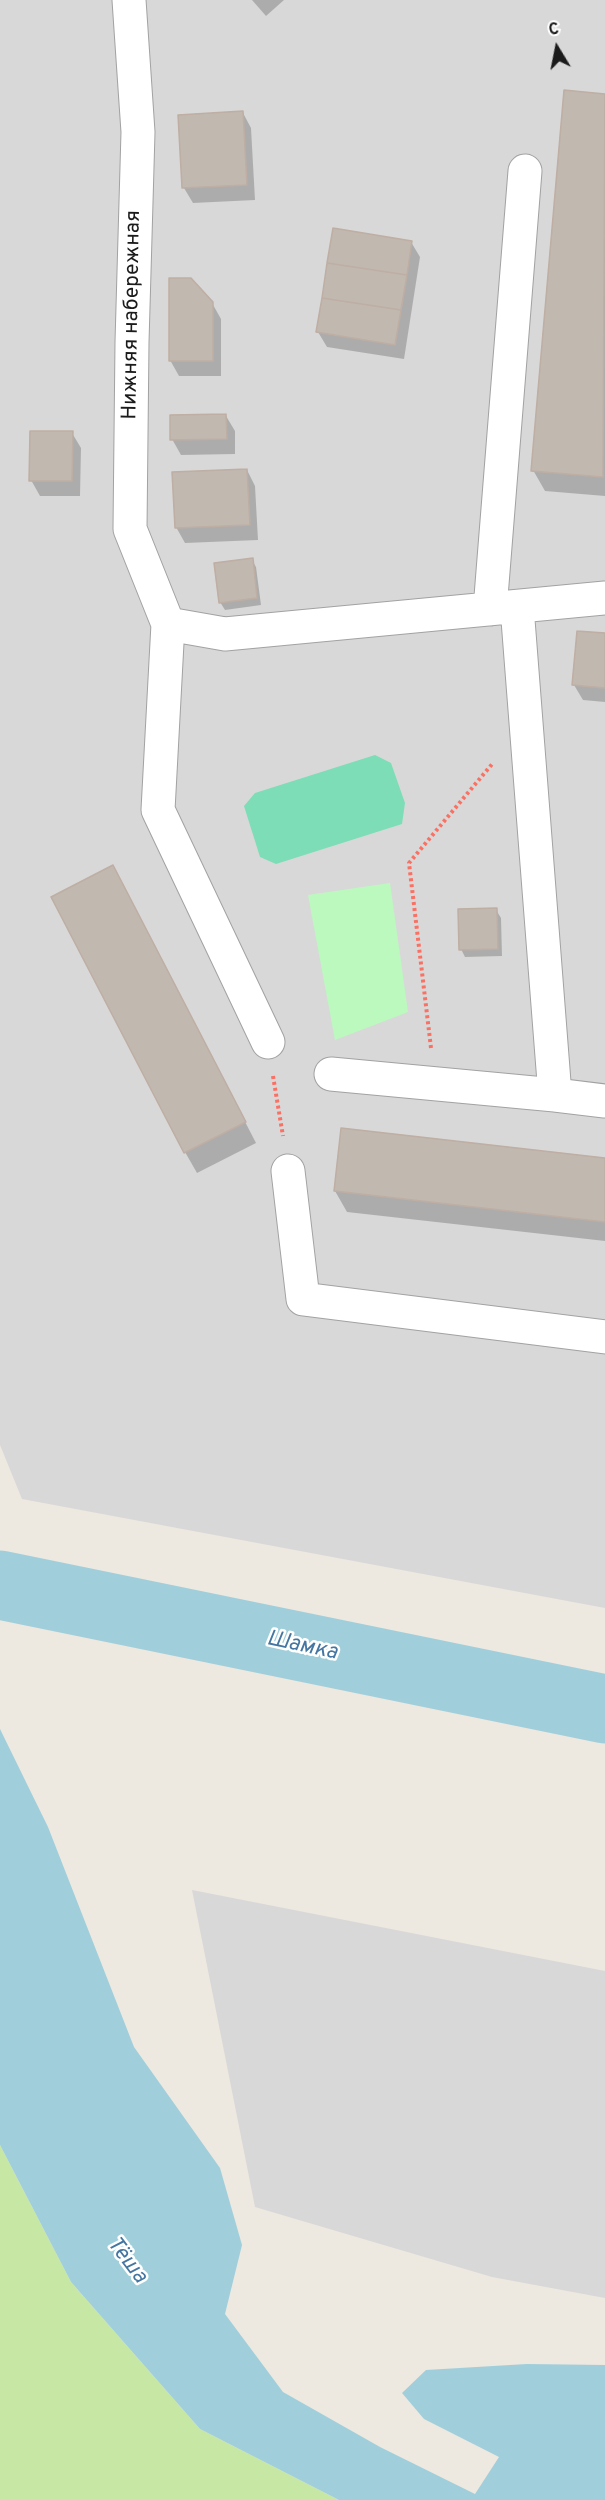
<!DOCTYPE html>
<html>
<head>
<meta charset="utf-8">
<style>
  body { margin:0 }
  #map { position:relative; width:605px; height:2500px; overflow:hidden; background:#ede8e0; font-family:Overpass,sans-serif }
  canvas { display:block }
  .north { position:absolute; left:527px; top:18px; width:60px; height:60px; -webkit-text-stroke:4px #fff; paint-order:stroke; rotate:350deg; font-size:16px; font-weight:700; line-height:24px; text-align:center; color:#1b1b1b }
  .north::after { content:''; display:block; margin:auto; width:21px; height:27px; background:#1b1b1b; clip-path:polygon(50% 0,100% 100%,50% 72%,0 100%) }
</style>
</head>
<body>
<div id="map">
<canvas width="605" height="2500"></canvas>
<div class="north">С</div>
</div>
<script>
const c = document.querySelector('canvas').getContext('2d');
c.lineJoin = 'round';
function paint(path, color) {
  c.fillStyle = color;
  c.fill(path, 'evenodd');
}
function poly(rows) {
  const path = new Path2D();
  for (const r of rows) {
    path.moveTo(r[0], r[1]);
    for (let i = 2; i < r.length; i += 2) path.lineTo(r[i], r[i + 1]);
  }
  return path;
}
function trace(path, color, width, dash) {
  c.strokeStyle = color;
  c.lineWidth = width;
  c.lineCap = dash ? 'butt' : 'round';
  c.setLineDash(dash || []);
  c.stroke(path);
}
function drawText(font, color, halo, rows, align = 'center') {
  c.font = font + ' Overpass,sans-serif';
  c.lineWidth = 5;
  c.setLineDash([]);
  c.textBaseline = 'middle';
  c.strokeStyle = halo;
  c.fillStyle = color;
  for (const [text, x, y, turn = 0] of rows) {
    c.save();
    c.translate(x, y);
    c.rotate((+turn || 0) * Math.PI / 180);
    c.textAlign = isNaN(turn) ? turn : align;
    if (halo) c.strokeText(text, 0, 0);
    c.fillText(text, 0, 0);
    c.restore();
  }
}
paint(poly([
  [0,0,605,0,605,1608,22,1499,0,1445],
  [192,1890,605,1971,605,2298,492,2277,255,2207]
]), '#d9d8d8');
paint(poly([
  [0,2145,71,2282,200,2429,339,2500,0,2500]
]), '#c7e8a5');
paint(poly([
  [390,883,408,1012,335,1040,308,895]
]), '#bbf9bf');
paint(poly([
  [375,755,391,763,405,803,402,824,276,864,260,857,244,806,255,793]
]), '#7dddb6');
paint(poly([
  [0,1729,48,1827,134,2047,220,2168,242,2245,225,2314,283,2392,380,2447,475,2494,499,2457,424,2419,402,2393,426,2370,527,2364,605,2365,605,2500,339,2500,200,2429,71,2282,0,2145]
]), '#a0cfdb');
paint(poly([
  [252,0,284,0,266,16],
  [565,92,605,95,605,496,545,491,533,470],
  [243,113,251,128,255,200,193,203,184,188],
  [411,242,420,257,404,359,327,347,318,332],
  [212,303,221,319,221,376,179,376,170,360],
  [226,416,235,431,235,454,181,455,172,439],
  [72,433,81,448,80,496,40,496,31,480],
  [247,470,255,486,258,540,185,543,176,527],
  [252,560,256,567,261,605,225,610,220,602],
  [605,635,605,702,583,700,574,685],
  [124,887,256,1143,197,1173,185,1152],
  [496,910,501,918,502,956,465,957,461,949],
  [605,1160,605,1241,347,1212,335,1191]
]), '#0003');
trace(poly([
  [0,1585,605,1709]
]), '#a0cfdb', 69);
const building = poly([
  [564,90,605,94,603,477,531,471,564,90],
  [243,111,247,185,182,188,178,115,243,111],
  [333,228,412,241,407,275,327,263,333,228],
  [327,263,407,275,401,310,322,298,327,263],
  [169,278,191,278,213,302,213,361,169,361,169,278],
  [322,298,401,310,395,345,316,332,322,298],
  [226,414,227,439,170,440,170,415,226,414],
  [30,431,73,431,72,481,29,481,30,431],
  [247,469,250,525,175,528,172,472,247,469],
  [253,558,257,598,219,603,214,563,253,558],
  [577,631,605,633,605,688,572,685,577,631],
  [113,865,246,1122,184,1153,51,897,113,865],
  [497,908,498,949,459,950,458,909,497,908],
  [341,1128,605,1158,605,1222,334,1191,341,1128]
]);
paint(building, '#c1b8b0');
trace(building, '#beaea3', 1.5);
const minor = poly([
  [129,0,138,132,132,342,130,529,168,624,158,810,268,1042],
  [517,607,555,1095,605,1101],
  [490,609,525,171],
  [168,624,225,634,605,598],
  [331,1074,555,1095],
  [288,1171,303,1299,605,1337]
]);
trace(minor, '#a2a2a2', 35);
trace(poly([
  [431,1048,409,863,493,763],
  [273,1076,283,1136]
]), '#fa7164', 4, [3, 3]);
trace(minor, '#fff', 33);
drawText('21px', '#1b1b1b', '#fff', [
  ["Нижняя набережная",133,315,-89]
]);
drawText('italic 22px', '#4576a2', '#fff', [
  ["Шамка",302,1647,12],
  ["Тёша",126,2261,53]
]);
</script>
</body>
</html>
